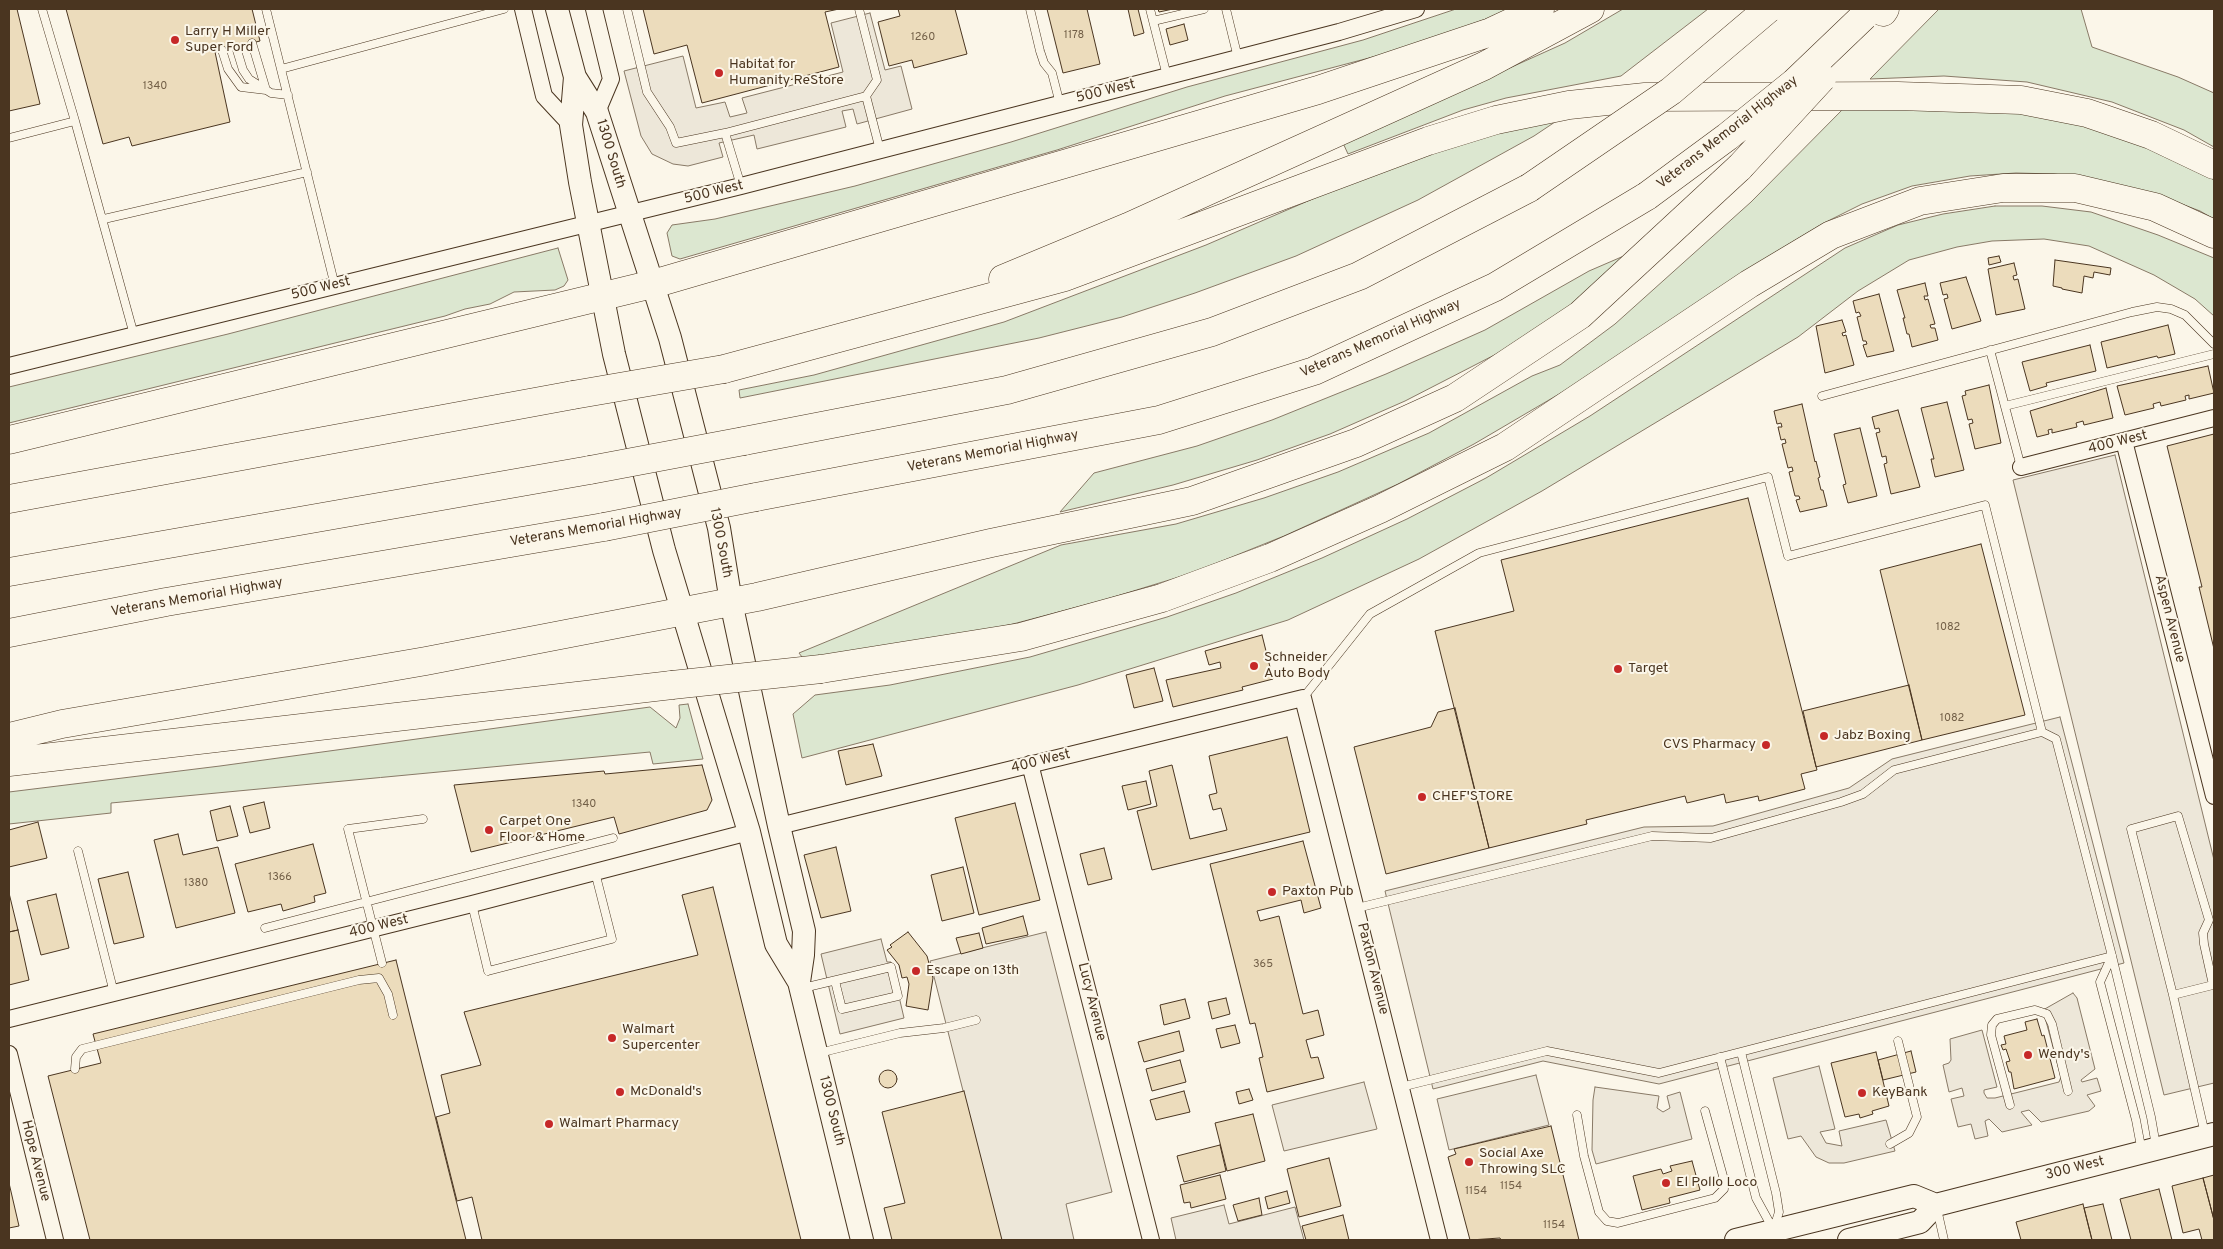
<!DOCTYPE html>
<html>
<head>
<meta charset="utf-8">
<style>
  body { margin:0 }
  #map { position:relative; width:2223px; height:1249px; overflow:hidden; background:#fbf6e9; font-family:Overpass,sans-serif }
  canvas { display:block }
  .frame { position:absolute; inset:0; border:10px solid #4a3520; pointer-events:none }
</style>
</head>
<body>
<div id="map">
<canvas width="2223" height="1249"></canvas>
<div class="frame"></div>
</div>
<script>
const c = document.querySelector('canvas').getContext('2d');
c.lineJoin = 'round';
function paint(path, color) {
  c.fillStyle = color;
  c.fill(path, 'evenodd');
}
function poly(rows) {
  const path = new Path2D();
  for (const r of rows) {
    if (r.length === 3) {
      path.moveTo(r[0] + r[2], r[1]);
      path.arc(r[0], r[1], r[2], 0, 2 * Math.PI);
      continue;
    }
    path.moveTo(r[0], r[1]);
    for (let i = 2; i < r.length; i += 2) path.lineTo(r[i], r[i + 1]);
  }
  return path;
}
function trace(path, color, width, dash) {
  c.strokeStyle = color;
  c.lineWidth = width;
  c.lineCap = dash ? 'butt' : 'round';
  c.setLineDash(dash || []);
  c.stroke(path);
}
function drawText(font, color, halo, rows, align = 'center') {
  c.font = font + ' Overpass,sans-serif';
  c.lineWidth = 4;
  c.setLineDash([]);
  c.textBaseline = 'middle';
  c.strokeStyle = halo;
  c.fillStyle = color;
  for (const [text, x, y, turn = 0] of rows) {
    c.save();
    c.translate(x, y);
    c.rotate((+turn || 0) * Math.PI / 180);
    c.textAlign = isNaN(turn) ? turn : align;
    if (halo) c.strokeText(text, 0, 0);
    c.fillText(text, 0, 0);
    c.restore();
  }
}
const green = poly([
  [1456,9,1514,9,1403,49,1225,96,1057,150,680,259,672,256,667,233,672,225,715,219,855,186,1011,142,1187,87,1363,40,1456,9],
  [1623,9,1708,9,1621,76,1506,98,1463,110,1348,154,1343,143,1565,43,1623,9],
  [1939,9,2081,9,2092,47,2178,77,2214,93,2214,147,2184,130,2112,102,2027,82,1944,76,1870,79,1939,9],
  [1983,107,2072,120,2179,159,2214,180,2214,219,2200,211,2155,194,2093,179,2054,174,2016,173,1970,176,1912,186,1862,204,1822,224,1766,258,1566,390,1474,444,1398,484,1284,536,1192,573,1104,600,1013,624,951,638,805,661,799,653,1061,545,1176,524,1264,498,1338,472,1429,433,1532,376,1560,365,1615,324,1751,202,1844,108,1983,107],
  [1558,120,1534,136,1418,200,1296,256,1195,293,1122,317,1039,338,740,398,739,390,814,375,1004,322,1206,245,1368,175,1500,130,1558,120],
  [1995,206,2042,206,2091,212,2158,235,2214,258,2214,316,2195,299,2154,275,2089,246,2044,239,1992,241,1957,247,1909,260,1858,291,1798,337,1542,491,1419,559,1288,620,1078,685,802,758,793,714,815,695,890,685,1030,657,1167,617,1236,593,1322,558,1407,519,1486,478,1590,416,1845,248,1898,225,1943,214,1995,206],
  [558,248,568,280,564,286,555,290,514,292,490,304,465,309,445,316,9,423,9,387,228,334,558,248],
  [1633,252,1603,286,1508,348,1405,401,1330,434,1257,460,1173,485,1060,512,1094,473,1197,446,1272,420,1386,374,1485,330,1589,271,1633,252],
  [688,704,703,759,653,764,650,752,111,803,111,813,9,824,9,792,220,766,650,707,676,728,680,718,679,705,688,704]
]);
paint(green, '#dce7d0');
trace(green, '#887966', 1);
const parking = poly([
  [870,13,885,70,901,66,912,109,857,124,853,109,842,111,846,127,757,149,754,135,719,143,723,157,688,166,673,164,652,154,641,136,624,71,683,56,696,108,725,102,730,117,747,113,742,98,843,72,831,23,870,13],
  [2115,455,2214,860,2214,1083,2164,1095,2013,480,2115,455],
  [2060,717,2124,963,1659,1084,1543,1061,1433,1089,1385,891,1644,827,1713,826,1849,788,1892,759,2060,717],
  [1046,932,1112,1192,1066,1204,1074,1240,1001,1240,930,961,1046,932],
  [881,939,887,962,891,962,904,1018,840,1034,821,954,881,939],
  [2073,993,2077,998,2095,1069,2081,1080,2082,1082,2097,1078,2101,1091,2087,1095,2095,1106,2089,1111,2041,1122,2029,1110,2021,1112,2032,1125,2002,1132,1989,1119,1985,1121,1988,1136,1975,1139,1971,1124,1958,1127,1951,1099,1964,1096,1962,1088,1949,1092,1943,1065,1949,1063,1951,1060,1950,1039,1982,1030,1997,1087,1984,1090,1984,1093,1987,1098,1995,1098,2059,1082,2061,1077,2043,1010,2073,993],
  [1819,1066,1835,1129,1820,1132,1826,1143,1842,1146,1839,1131,1886,1120,1895,1151,1844,1163,1829,1163,1816,1157,1801,1136,1788,1139,1773,1078,1819,1066],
  [1536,1075,1549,1125,1449,1150,1437,1099,1536,1075],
  [1364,1082,1377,1129,1284,1151,1272,1105,1364,1082],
  [1595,1087,1659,1096,1657,1108,1663,1112,1670,1108,1667,1096,1680,1092,1692,1139,1596,1164,1592,1150,1593,1100,1595,1087],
  [1224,1205,1229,1224,1295,1207,1304,1240,1176,1240,1171,1218,1224,1205]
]);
paint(parking, '#ede7d9');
trace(parking, '#887966', 1);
const building = poly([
  [9,9,17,9,40,104,9,111,9,9],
  [66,9,252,9,260,41,215,52,230,122,132,146,129,137,103,144,66,9],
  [643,9,839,9,825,12,839,67,702,103,687,45,654,54,643,9],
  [898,9,955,9,967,54,914,68,912,60,889,66,878,22,900,16,898,9],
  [1047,9,1087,9,1100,64,1063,73,1047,9],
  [1128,9,1138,9,1144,33,1134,36,1128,9],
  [1158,9,1173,9,1159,12,1158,9],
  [1184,24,1188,40,1170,45,1166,29,1184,24],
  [1999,256,2001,262,1989,265,1988,258,1999,256],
  [2055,260,2111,268,2110,275,2094,272,2093,278,2084,276,2082,293,2062,289,2062,288,2053,286,2055,260],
  [2014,263,2017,275,2013,276,2014,280,2018,279,2025,309,1996,315,1988,269,2014,263],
  [1966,277,1981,321,1952,329,1944,299,1948,298,1947,294,1943,295,1940,283,1966,277],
  [1925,283,1928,296,1924,296,1925,300,1928,299,1935,324,1930,325,1931,328,1935,328,1938,340,1912,347,1909,334,1907,334,1903,318,1905,318,1897,290,1925,283],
  [1879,294,1894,351,1867,357,1863,345,1867,344,1866,341,1863,341,1857,317,1861,316,1859,312,1856,313,1853,301,1879,294],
  [1842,320,1846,332,1842,333,1843,336,1846,335,1854,365,1825,373,1816,326,1842,320],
  [2168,325,2175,354,2158,358,2157,356,2107,368,2101,342,2168,325],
  [2090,345,2096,371,2046,383,2047,386,2030,391,2022,362,2090,345],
  [2208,366,2214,393,2189,399,2189,395,2185,396,2186,400,2161,406,2160,402,2153,404,2154,408,2125,415,2117,386,2208,366],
  [1989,385,2001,443,1975,449,1969,424,1973,423,1972,419,1968,420,1962,396,1966,395,1965,391,1989,385],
  [2106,388,2113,418,2084,425,2083,421,2076,423,2077,427,2052,433,2052,429,2048,430,2049,434,2037,437,2030,411,2106,388],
  [1947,402,1964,470,1935,477,1931,459,1934,459,1921,408,1947,402],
  [1802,404,1815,462,1816,461,1820,477,1818,478,1821,490,1823,490,1827,506,1800,512,1796,500,1800,499,1799,496,1795,496,1789,472,1793,471,1792,467,1788,468,1782,444,1786,443,1785,439,1781,440,1778,427,1782,427,1781,423,1777,424,1774,411,1802,404],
  [1898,410,1920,487,1891,494,1884,464,1887,463,1886,456,1882,457,1876,433,1880,432,1879,428,1875,429,1872,417,1898,410],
  [1860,428,1877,496,1848,503,1843,485,1846,484,1834,434,1860,428],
  [2214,434,2214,649,2199,587,2202,587,2167,446,2214,434],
  [1748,498,1817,770,1801,774,1805,789,1759,801,1758,796,1726,803,1724,794,1687,803,1685,796,1586,820,1587,824,1489,848,1435,631,1514,611,1501,560,1748,498],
  [1981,544,2025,715,1922,740,1880,570,1981,544],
  [1262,635,1273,679,1242,687,1243,690,1173,707,1166,680,1221,668,1220,662,1209,665,1205,651,1262,635],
  [1154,668,1163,701,1134,708,1126,675,1154,668],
  [1909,685,1922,740,1816,767,1803,711,1909,685],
  [1455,708,1489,848,1386,874,1354,747,1431,727,1438,712,1455,708],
  [1287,737,1310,832,1152,870,1137,811,1157,806,1149,771,1172,765,1190,839,1227,830,1221,808,1213,810,1209,795,1217,793,1209,756,1287,737],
  [873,744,882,776,846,785,838,751,873,744],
  [702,765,712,800,707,810,619,834,614,817,471,852,454,785,604,771,605,774,702,765],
  [1146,781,1151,804,1128,810,1122,786,1146,781],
  [264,802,270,828,250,833,243,807,264,802],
  [1015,803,1040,900,979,915,955,818,1015,803],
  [230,806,238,836,217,841,210,811,230,806],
  [38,822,47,858,9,867,9,830,38,822],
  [178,834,183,855,218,847,235,913,176,928,154,840,178,834],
  [1303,841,1321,908,1304,913,1301,900,1257,911,1260,921,1279,916,1303,1014,1318,1010,1324,1035,1306,1040,1311,1058,1318,1057,1324,1078,1267,1092,1259,1058,1263,1057,1255,1023,1250,1024,1210,864,1303,841],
  [313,844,326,893,314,896,315,902,283,911,281,904,248,912,235,864,313,844],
  [836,847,851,911,821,918,804,855,836,847],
  [1104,848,1112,879,1088,885,1080,854,1104,848],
  [963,867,974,913,942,921,931,875,963,867],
  [128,872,144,937,114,944,98,879,128,872],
  [713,887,801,1240,482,1240,472,1197,457,1201,436,1117,450,1113,441,1075,481,1065,464,1012,698,955,682,895,713,887],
  [9,893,18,930,9,932,9,893],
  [56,894,69,948,41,955,27,901,56,894],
  [1023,916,1028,935,986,944,982,928,1023,916],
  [18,930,29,980,9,985,9,932,18,930],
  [908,932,927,956,933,978,928,1010,906,1006,909,984,907,977,902,978,899,965,887,950,892,947,890,945,908,932],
  [979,933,983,948,961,954,956,938,979,933],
  [396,960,466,1240,90,1240,48,1076,101,1063,93,1034,396,960],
  [1226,998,1230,1014,1212,1019,1208,1002,1226,998],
  [1185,999,1190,1018,1164,1025,1160,1005,1185,999],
  [2037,1019,2042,1036,2044,1035,2055,1078,2014,1089,2011,1072,2009,1072,2006,1062,2010,1061,2006,1049,2003,1050,2001,1045,2006,1044,2004,1036,2027,1030,2025,1022,2037,1019],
  [1235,1025,1240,1043,1221,1048,1216,1029,1235,1025],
  [1179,1031,1184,1051,1144,1062,1138,1042,1179,1031],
  [1911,1051,1916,1072,1883,1080,1878,1060,1911,1051],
  [1876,1052,1889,1106,1872,1111,1873,1114,1860,1118,1859,1114,1845,1117,1831,1063,1876,1052],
  [1180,1060,1186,1082,1152,1091,1146,1069,1180,1060],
  [888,1079,9],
  [1249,1089,1253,1100,1239,1104,1236,1092,1249,1089],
  [964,1091,1002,1240,892,1240,884,1208,905,1203,882,1112,964,1091],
  [1184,1091,1190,1112,1156,1120,1150,1100,1184,1091],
  [1253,1114,1265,1161,1227,1171,1215,1123,1253,1114],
  [1551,1126,1579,1240,1501,1240,1500,1238,1470,1240,1448,1157,1456,1154,1454,1149,1551,1126],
  [1220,1145,1226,1171,1184,1182,1177,1156,1220,1145],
  [1329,1158,1341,1206,1299,1217,1287,1169,1329,1158],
  [1692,1161,1700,1190,1669,1198,1670,1203,1642,1210,1633,1176,1661,1169,1663,1174,1672,1171,1670,1166,1692,1161],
  [1220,1175,1226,1199,1191,1208,1190,1202,1184,1203,1180,1185,1220,1175],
  [2214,1175,2214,1220,2203,1178,2214,1175],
  [2203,1178,2214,1220,2214,1240,2202,1240,2199,1229,2183,1233,2172,1186,2203,1178],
  [9,1183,19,1226,9,1228,9,1183],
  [2159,1189,2172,1240,2131,1240,2120,1199,2159,1189],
  [1287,1191,1290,1203,1268,1209,1265,1197,1287,1191],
  [1259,1198,1262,1215,1238,1221,1233,1205,1259,1198],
  [2083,1204,2092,1240,2021,1240,2016,1222,2083,1204],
  [2103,1204,2112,1240,2092,1240,2084,1208,2103,1204],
  [1343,1215,1349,1240,1306,1240,1302,1226,1343,1215]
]);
paint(building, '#ecdcbc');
trace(building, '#4a3520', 1);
const lane = poly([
  [42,9,75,121],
  [266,9,335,286],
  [627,9,647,92,670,127,676,143,725,133],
  [859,9,877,80,866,96],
  [1030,9,1040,51,1044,63,1052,73,1060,104],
  [1150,9,1167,76],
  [1226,9,1238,58],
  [1153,21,1204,9],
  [236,47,243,70,249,79,271,93,288,95],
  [222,50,228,69,241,87,266,90,252,43],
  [281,69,504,9],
  [9,138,75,121,134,335],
  [741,186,725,133,866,96,880,150],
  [104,219,307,172],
  [1990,350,2021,467],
  [1822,396,2132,312,2157,307,2171,309,2185,315,2214,344],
  [2005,406,2214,354],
  [1303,698,1370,614,1479,553,1768,477,1788,556,1985,505,2042,732],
  [78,851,114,993],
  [472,904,488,971,612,939,595,872],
  [1357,908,1652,836,1711,838,1841,802,1863,794,1894,770,2042,732,2056,739,2112,956,2151,1117,2156,1146],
  [265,928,613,838],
  [2112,956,2100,982,2136,1120,2142,1152],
  [382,963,348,829,423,819],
  [803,988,891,967,898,996,842,1009,835,981],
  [2173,995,2131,829,2178,816,2209,920,2203,933,2204,944,2213,985,2173,995,2205,1134],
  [1741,1052,1776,1193,1779,1212,1774,1228],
  [819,1053,900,1033,944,1028,976,1020],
  [1720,1057,1756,1198,1773,1229],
  [75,1069,76,1057,82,1049,359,980,379,978,388,994,393,1015],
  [1401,1087,1547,1051,1659,1073,2112,956],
  [2010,1105,1991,1035,1992,1025,1997,1019,2035,1010,2047,1014,2052,1024,2068,1091],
  [1577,1115,1584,1156,1599,1212,1607,1221,1618,1223,1715,1198,1724,1189,1723,1176,1705,1111],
  [1890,1144,1909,1133,1917,1117,1898,1041],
  [1937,1209,1944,1240]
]);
const street = poly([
  [523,9,544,96,571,125],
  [594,9,611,79,597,112],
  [9,366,741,186,1339,32,1416,9],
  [2124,441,2214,796],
  [2021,467,2214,418],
  [1030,764,1151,1240],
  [779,826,1303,698,1439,1240],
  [9,1019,472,904,749,832],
  [9,1054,55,1240]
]);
const secondary = poly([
  [557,9,575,77,597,112,670,338,719,528,731,602,779,826,804,931,803,955,799,982],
  [575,77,571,125,580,182,614,354,664,550,749,832,776,944,799,982,862,1240],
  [1736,1240,1914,1196,1936,1205],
  [1849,1240,1920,1222,1936,1205,2214,1134]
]);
const highway = poly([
  [1883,12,1885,9],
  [1003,279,1128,227,1484,66,1590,9],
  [724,369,1065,277,1428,141,1496,120,1569,105,1645,97,1898,96,2021,100,2087,113,2151,135,2214,165],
  [9,440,653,284,1318,90,1491,32,1540,9],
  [744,441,1007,390,1212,332,1359,276,1529,188],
  [756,497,1159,420,1314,371,1495,287,1647,196],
  [9,499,573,395],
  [9,572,590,470],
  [9,633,166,602,604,527],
  [821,669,1021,637,1162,598,1270,558,1380,509,1505,447,1749,284,1831,235,1920,201,2003,188,2075,188,2155,207,2214,234],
  [9,737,62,724,426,661,757,597,991,543,1192,501,1356,443,1455,398,1580,315,1740,167],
  [9,762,672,685]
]);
trace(lane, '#4a3520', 9);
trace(street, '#4a3520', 18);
trace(secondary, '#4a3520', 24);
trace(highway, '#4a3520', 29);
trace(lane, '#fbf6e9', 8);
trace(street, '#fbf6e9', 16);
trace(secondary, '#fbf6e9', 22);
trace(highway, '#fbf6e9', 28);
const highwayBridge = poly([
  [1740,167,1822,78],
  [1529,188,1671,91,1768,9],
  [1647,196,1727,137,1794,83,1864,16],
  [573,395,724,369],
  [590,470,744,441],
  [604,527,756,497],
  [672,685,821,669]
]);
trace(highwayBridge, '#4a3520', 29, []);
trace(highwayBridge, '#fbf6e9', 28);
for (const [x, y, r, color] of [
  [175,40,5,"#c62828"],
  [719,73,5,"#c62828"],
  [1254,666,5,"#c62828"],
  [1618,669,5,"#c62828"],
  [1824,736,5,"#c62828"],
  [1766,745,5,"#c62828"],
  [1422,797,5,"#c62828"],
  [489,830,5,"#c62828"],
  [1272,892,5,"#c62828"],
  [916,971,5,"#c62828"],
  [612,1038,5,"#c62828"],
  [2028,1055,5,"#c62828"],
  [620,1092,5,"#c62828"],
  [1862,1093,5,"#c62828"],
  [549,1124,5,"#c62828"],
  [1469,1162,5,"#c62828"],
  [1666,1183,5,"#c62828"]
]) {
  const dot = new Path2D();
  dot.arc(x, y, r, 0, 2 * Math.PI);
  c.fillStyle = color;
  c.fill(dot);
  trace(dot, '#fbf6e9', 2);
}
drawText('11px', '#725f47', null, [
  ["1178",1074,36],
  ["1260",923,38],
  ["1340",155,87],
  ["1082",1948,628],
  ["1082",1952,719],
  ["1340",584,805],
  ["1366",280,878],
  ["1380",196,884],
  ["365",1263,965],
  ["1154",1511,1187],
  ["1154",1476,1192],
  ["1154",1554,1226]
]);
drawText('14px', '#4a3520', '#fbf6e9', [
  ["Larry H Miller",185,32],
  ["Super Ford",185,48],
  ["Habitat for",729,65],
  ["Humanity ReStore",729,81],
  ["Schneider",1264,658],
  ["Auto Body",1264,674],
  ["Target",1628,669],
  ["Jabz Boxing",1834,736],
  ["CVS Pharmacy",1756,745,"right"],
  ["CHEF'STORE",1432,797],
  ["Carpet One",499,822],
  ["Floor & Home",499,838],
  ["Paxton Pub",1282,892],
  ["Escape on 13th",926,971],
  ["Walmart",622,1030],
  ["Supercenter",622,1046],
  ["Wendy's",2038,1055],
  ["McDonald's",630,1092],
  ["KeyBank",1872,1093],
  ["Walmart Pharmacy",559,1124],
  ["Social Axe",1479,1154],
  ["Throwing SLC",1479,1170],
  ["El Pollo Loco",1676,1183]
], 'left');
drawText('14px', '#4a3520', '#fbf6e9', [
  ["500 West",1106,92,-14],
  ["Veterans Memorial Highway",1728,133,-38],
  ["1300 South",610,154,73],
  ["500 West",714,193,-14],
  ["500 West",321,289,-14],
  ["Veterans Memorial Highway",1381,339,-24],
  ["400 West",2118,443,-14],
  ["Veterans Memorial Highway",993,452,-11],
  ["Veterans Memorial Highway",596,528,-10],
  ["1300 South",720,543,79],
  ["Veterans Memorial Highway",197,598,-10],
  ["Aspen Avenue",2169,619,76],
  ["400 West",1041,762,-14],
  ["400 West",379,927,-14],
  ["Paxton Avenue",1372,969,76],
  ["Lucy Avenue",1091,1002,76],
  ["1300 South",831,1111,76],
  ["Hope Avenue",35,1161,76],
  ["300 West",2075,1169,-14]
]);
</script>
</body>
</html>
